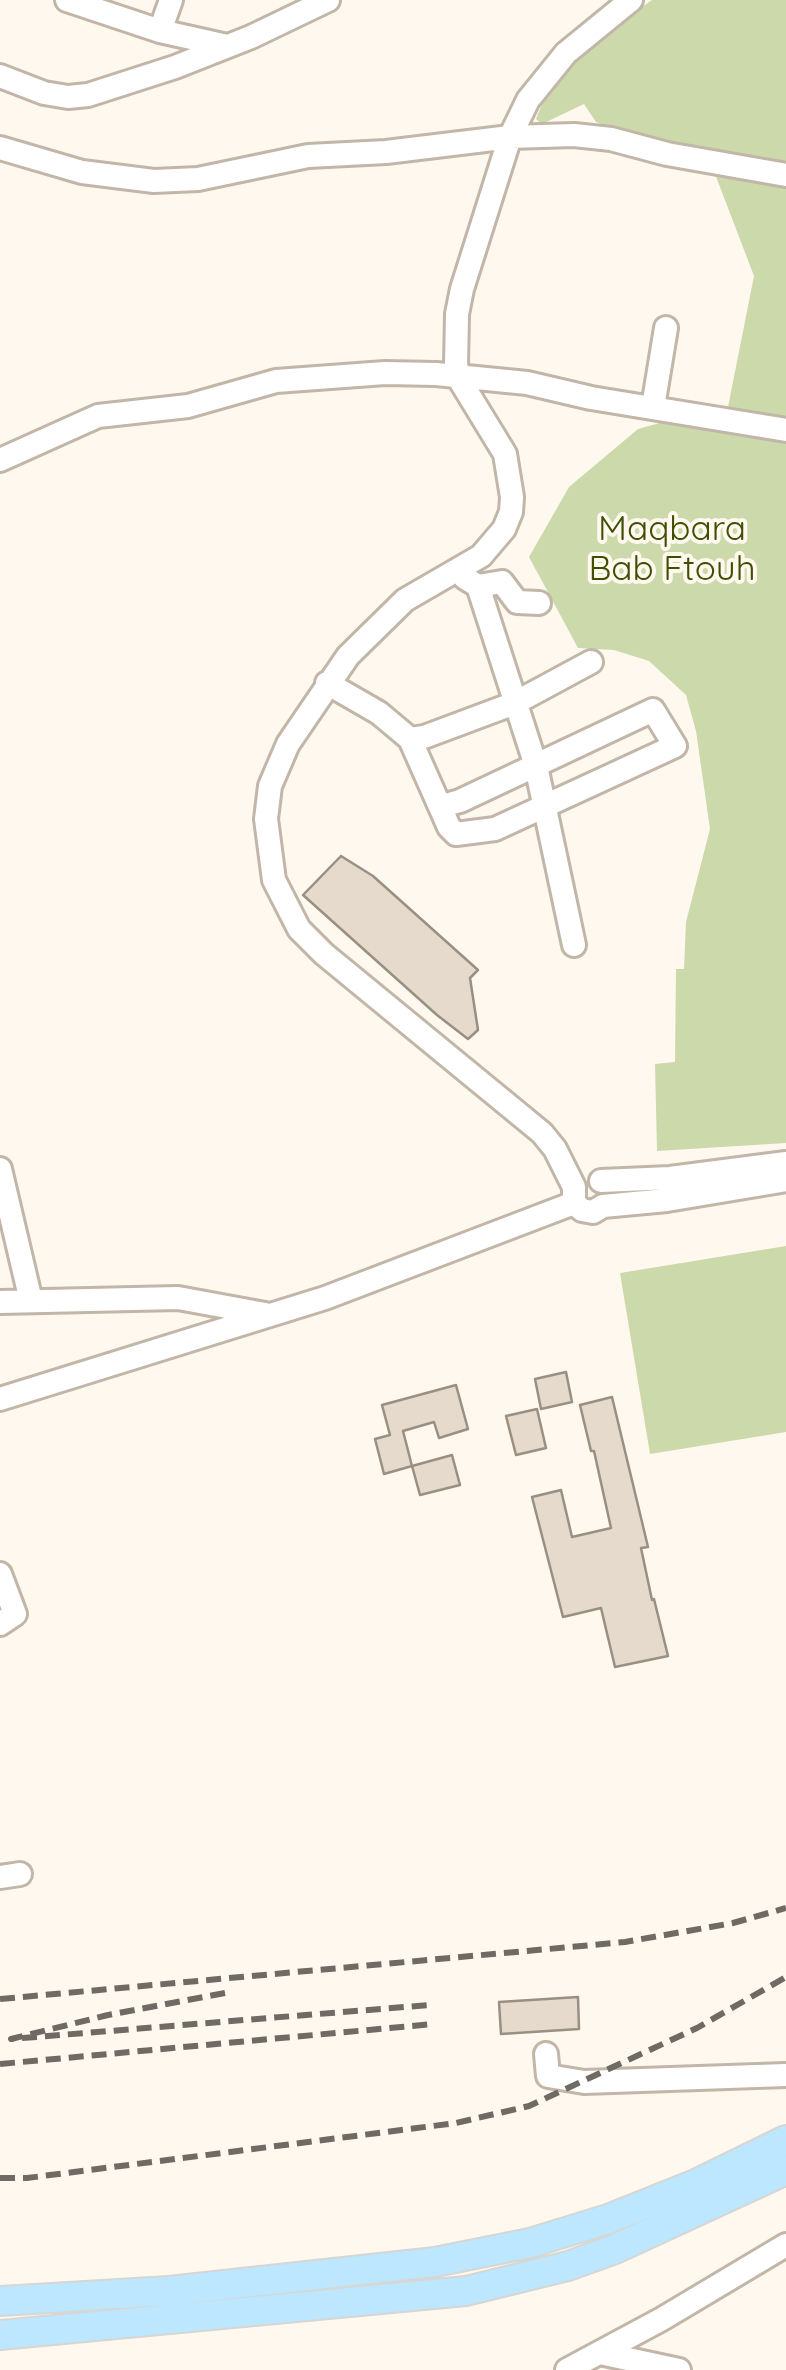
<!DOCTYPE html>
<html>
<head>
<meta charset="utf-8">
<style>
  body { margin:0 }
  canvas { display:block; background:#fff8ef }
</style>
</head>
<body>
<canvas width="786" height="2370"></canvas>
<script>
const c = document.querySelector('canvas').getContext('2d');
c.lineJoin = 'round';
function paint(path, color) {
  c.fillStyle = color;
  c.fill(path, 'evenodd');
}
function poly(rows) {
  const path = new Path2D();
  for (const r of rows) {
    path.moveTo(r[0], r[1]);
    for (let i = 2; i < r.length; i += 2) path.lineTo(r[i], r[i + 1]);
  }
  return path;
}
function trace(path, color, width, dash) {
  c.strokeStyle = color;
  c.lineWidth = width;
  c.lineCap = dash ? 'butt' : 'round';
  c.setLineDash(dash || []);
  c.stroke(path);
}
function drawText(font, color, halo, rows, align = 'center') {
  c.font = font + ' Quicksand,sans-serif';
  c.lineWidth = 8;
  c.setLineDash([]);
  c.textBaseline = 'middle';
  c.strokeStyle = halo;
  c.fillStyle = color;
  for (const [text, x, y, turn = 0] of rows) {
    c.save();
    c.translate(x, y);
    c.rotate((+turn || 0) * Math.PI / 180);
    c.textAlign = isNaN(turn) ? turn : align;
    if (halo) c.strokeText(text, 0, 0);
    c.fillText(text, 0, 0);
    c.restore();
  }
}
paint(poly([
  [652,0,786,0,786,1143,657,1151,655,1064,675,1062,676,969,684,969,686,922,710,829,696,731,686,695,649,661,614,650,578,648,529,557,569,487,638,429,678,418,724,427,754,276,707,153,616,130,596,122,584,104,542,124,536,119,549,86,597,38],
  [786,1246,786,1432,650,1454,620,1273]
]), '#cbd9ab');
const building = poly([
  [341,856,373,876,478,970,470,978,478,1030,468,1039,437,1015,303,895,341,856],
  [566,1372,572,1402,541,1409,535,1379,566,1372],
  [456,1385,468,1429,439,1438,434,1422,403,1431,412,1466,384,1474,375,1439,390,1435,382,1405,456,1385],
  [612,1397,648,1547,641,1548,652,1600,654,1599,668,1656,615,1667,601,1608,563,1617,532,1497,561,1490,572,1537,611,1528,594,1451,591,1451,580,1405,612,1397],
  [537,1409,546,1448,516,1455,506,1416,537,1409],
  [452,1455,460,1485,420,1495,412,1466,452,1455],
  [578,1997,579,2029,501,2034,499,2002,578,1997]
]);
paint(building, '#e5dacb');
trace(building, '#9a9082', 2.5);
const minor = poly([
  [67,0,160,31,227,46],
  [160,31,171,0],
  [0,76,44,93,68,97,88,95,175,67,251,37,328,0],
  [0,148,82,172,154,181,198,179,308,156,386,152,510,137,574,135,611,139,667,154,786,175],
  [653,407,666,328],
  [0,460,98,416,188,406,276,381,385,373,436,374,527,383,591,398,786,430],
  [465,578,478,586,502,582,517,602,539,603],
  [478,586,536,766,574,945],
  [327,683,379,713,410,739,449,827,456,834,495,829,675,746,653,710,460,801,442,806],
  [410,739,424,737,515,703,591,662],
  [0,1169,31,1301],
  [601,1181,670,1178,786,1163],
  [574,1203,574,1187,555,1149,542,1133,324,954,299,929,274,880,266,819,270,786,288,744,348,656,405,600,481,556,504,529,511,512,512,497,505,454,461,382,456,365,457,314,462,289,510,137,528,100,566,53,631,0],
  [574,1203,582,1210,593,1212,603,1206,667,1200,786,1180],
  [0,1302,178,1298,265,1314],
  [0,1399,325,1298,574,1203],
  [0,1574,15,1614,0,1624],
  [0,1877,20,1874],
  [546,2054,548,2076,584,2082,786,2075],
  [600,2353,679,2370],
  [567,2370,662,2319,786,2245]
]);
const major = poly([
  [0,2301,169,2291,435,2262,530,2243,608,2219,698,2183,786,2140],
  [0,2335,466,2291,568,2266,615,2249,786,2170]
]);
trace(minor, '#c1b6a7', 28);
trace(major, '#d6d6d5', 32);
trace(minor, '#fff', 22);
trace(major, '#bce7fe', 28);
trace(poly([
  [225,1993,108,2015,11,2039,429,2005],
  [0,1999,625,1942,733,1923,786,1908],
  [0,2064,433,2024],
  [0,2178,27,2178,456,2123,529,2106,697,2028,786,1977]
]), '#6f6a63', 6, [15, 8]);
drawText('35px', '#3f4f00', '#fff8ef', [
  ["Maqbara",672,529],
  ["Bab Ftouh",672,569]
]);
</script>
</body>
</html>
